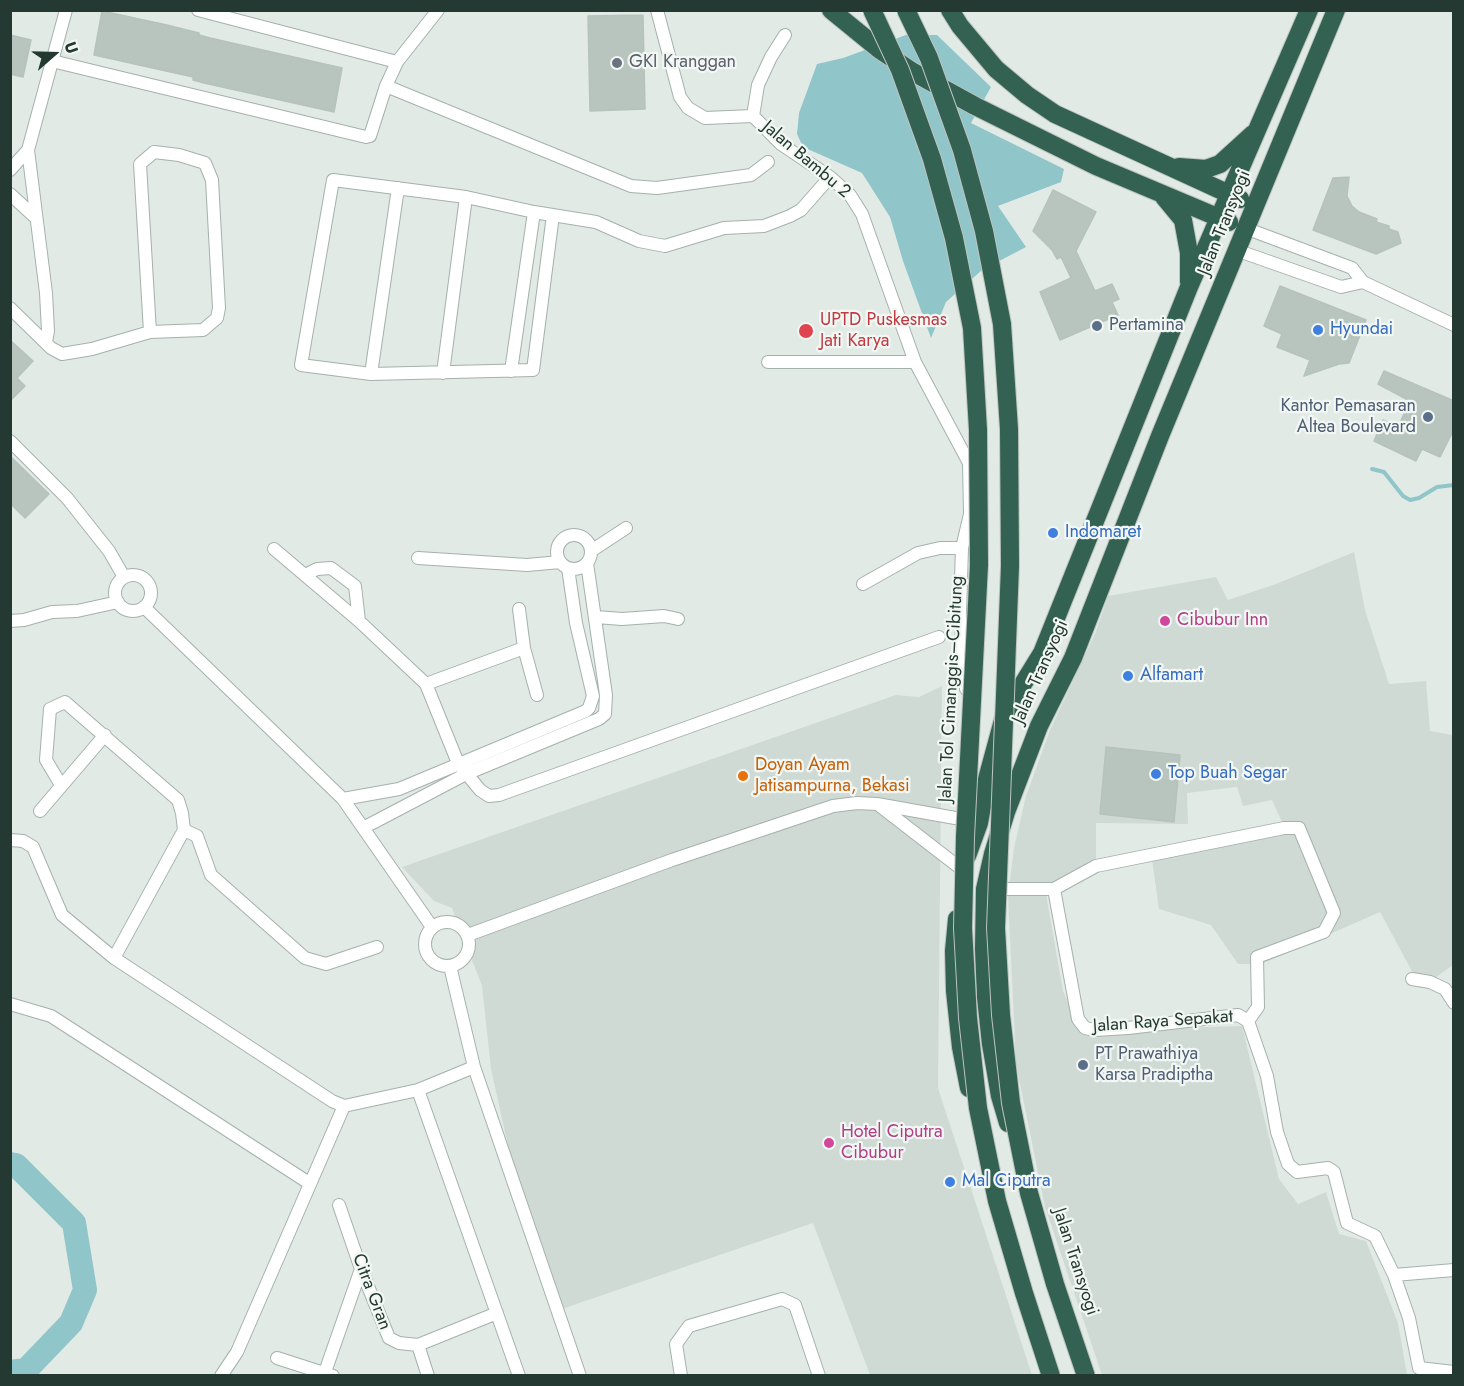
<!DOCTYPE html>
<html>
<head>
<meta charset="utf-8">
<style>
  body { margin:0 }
  #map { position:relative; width:1464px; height:1386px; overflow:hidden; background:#e2eae6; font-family:Jost,sans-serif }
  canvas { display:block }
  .frame { position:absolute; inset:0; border:12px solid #243931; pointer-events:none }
  .north { position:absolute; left:24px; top:24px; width:60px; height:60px; -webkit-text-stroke:4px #f2f7f4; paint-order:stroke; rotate:70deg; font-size:16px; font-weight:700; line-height:24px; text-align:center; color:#243931 }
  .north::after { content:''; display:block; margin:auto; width:21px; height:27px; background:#243931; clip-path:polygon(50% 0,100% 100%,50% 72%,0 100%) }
</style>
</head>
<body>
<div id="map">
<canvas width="1464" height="1386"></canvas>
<div class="frame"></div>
<div class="north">U</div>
</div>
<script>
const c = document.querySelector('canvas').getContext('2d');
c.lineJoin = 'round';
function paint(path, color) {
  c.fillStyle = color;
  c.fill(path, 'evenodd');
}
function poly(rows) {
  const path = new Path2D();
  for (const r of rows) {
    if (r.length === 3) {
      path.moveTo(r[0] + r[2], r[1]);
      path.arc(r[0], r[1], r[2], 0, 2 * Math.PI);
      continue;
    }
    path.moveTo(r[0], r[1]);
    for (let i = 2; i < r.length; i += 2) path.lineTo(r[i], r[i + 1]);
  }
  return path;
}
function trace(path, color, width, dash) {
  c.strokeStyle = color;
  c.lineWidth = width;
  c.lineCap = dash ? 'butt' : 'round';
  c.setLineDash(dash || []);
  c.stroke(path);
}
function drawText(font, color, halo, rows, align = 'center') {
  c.font = font + ' Jost,sans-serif';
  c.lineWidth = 4.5;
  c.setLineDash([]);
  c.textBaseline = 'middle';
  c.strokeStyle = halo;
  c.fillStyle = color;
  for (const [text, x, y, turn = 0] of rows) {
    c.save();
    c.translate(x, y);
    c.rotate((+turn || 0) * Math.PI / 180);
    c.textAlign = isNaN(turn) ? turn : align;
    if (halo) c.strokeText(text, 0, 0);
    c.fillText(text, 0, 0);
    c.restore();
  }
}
paint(poly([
  [1354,552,1365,610,1389,684,1426,681,1430,731,1453,735,1453,965,1421,988,1380,912,1262,964,1238,964,1211,925,1159,909,1151,852,1285,829,1272,800,1243,806,1237,787,1187,793,1188,824,1096,823,1096,869,1046,894,1063,991,1081,1031,1242,1026,1279,1179,1298,1204,1326,1192,1339,1234,1366,1241,1398,1323,1407,1375,1102,1375,1045,1207,1016,1064,1008,896,1014,848,1026,796,1050,730,1095,634,1108,596,1216,577,1228,600,1276,584],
  [942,686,938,1088,1032,1375,870,1375,813,1223,559,1310,517,1186,491,1069,482,986,452,908,434,901,402,867,896,695,919,697]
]), '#d0dad4');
paint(poly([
  [906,35,937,35,991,87,971,123,1064,169,1061,182,998,206,1026,247,982,270,946,302,931,338,903,261,890,217,862,173,803,147,797,134,799,113,817,64,843,58]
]), '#90c6c9');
trace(poly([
  [1372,469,1384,472,1403,496,1410,500,1419,498,1437,487,1454,485]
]), '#90c6c9', 4);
trace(poly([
  [10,1164,16,1165,74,1223,85,1290,71,1323,26,1370,10,1372]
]), '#90c6c9', 24);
const building = poly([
  [102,11,167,25,199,33,199,35,210,38,342,68,334,112,204,83,193,80,193,77,94,55,102,11],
  [643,15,645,109,590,111,588,16,643,15],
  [10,35,31,40,23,77,10,74,10,35],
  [1349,177,1347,196,1352,206,1359,212,1377,219,1376,222,1389,226,1389,229,1398,232,1401,243,1376,254,1313,230,1333,178,1349,177],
  [1053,190,1096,212,1076,251,1095,291,1112,284,1119,299,1112,302,1118,315,1060,340,1040,292,1071,278,1061,257,1057,259,1052,250,1033,231,1053,190],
  [1280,286,1366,320,1349,363,1339,364,1304,376,1310,360,1277,347,1282,334,1264,326,1280,286],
  [10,340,33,361,17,378,25,386,10,401,10,340],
  [1384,371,1454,401,1454,429,1440,457,1422,449,1416,461,1374,441,1383,420,1398,427,1410,401,1378,384,1384,371],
  [10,456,49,494,25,518,10,503,10,456],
  [1106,747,1180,755,1174,822,1100,814,1106,747]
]);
paint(building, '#b7c5be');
trace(building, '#b5c3bc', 1.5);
const street = poly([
  [198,10,397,62],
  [657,10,680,97,688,108,705,118,753,116,781,144,830,177,850,195,862,214,915,362,969,463,970,514,962,548,960,612,966,689],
  [52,61,366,137,370,136,386,86,397,62,438,10],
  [386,86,631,186,657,188,751,175,768,162],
  [753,116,758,85,771,57,785,35],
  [28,150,46,293,48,331,46,342],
  [154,152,179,155,205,163,212,180,219,308,217,318,203,330,150,332,140,164,154,152],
  [10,170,28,150,66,10],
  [10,194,35,217],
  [553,215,533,370,371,374,301,365,333,180,466,197,534,212,596,222,639,241,665,246,724,228,764,226,790,216,801,210,830,177],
  [1245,228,1352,268,1363,282,1454,325],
  [1236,250,1341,287,1363,282],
  [10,308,51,348,62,354,92,349,150,332],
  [768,362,915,362],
  [511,371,534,212],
  [443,373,466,197],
  [371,374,398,188],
  [10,441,67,498,109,551,124,577],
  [574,552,17],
  [274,549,359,621,426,684,458,763,480,790,489,796,499,795,939,637],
  [591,551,626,528],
  [418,558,527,565,560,562],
  [133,593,18],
  [305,575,317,569,331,568,355,586,359,621],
  [863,584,918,553,940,548,962,548],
  [144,607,343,799,432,927],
  [596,617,622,619,664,616,678,619],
  [10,621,24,620,52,612,77,611,118,602],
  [524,648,537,695],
  [426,684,524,648,519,609],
  [61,785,46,760,50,709,65,702,178,800,182,813,184,830,114,958],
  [343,799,399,789,586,711,589,708,593,696,576,623,568,568],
  [880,806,964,871],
  [40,811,105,735],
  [363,828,466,774,599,719,605,714,606,695,587,563],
  [184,830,197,836,211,875,305,958,326,964,377,947],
  [10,840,23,841,33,847,62,915,114,958,332,1101,344,1106,418,1090,474,1067,450,966],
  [992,889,1054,889],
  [1054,889,1078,1019,1085,1028,1095,1030,1128,1028,1238,1015,1248,1021,1267,1076,1277,1132,1288,1164,1297,1172,1328,1168,1334,1172,1347,1223,1375,1236,1394,1275,1409,1318,1419,1368,1454,1372],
  [1054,889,1096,866,1284,828,1299,828,1334,913,1324,932,1257,957,1258,1007,1248,1021],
  [447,944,22],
  [468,935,672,860,833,806,857,803,877,804,972,821],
  [1412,979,1430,982,1445,989,1454,1003],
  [10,1004,51,1016,309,1183],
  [474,1067,580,1376],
  [418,1090,519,1376],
  [339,1205,361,1269,389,1338,399,1343,418,1345,497,1313],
  [1394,1275,1454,1270],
  [418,1345,428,1376],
  [277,1358,333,1376],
  [325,1372,361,1269],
  [221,1376,237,1352,344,1106],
  [681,1376,676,1344,689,1326,782,1299,795,1305,819,1376]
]);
const highway = poly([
  [831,10,880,50,913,72,975,106,1096,166,1229,222],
  [950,10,960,26,996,69,1027,95,1055,114,1240,199],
  [1179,167,1206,169,1220,164,1253,134],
  [1164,197,1183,220,1189,253,1189,282],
  [967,856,979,823,987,779,1005,713,1042,653,1189,287,1309,10],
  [957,919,954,951,955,991,961,1047,969,1088],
  [1008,1123,1000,1096,991,1044,986,997,984,949,985,889,993,854,1006,812,1039,726,1073,658,1160,436,1336,10]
]);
trace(street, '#a5b1ac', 14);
trace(highway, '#bdc4c1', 20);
trace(street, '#fff', 12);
trace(highway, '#336253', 18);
const highwayBridge = poly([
  [872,10,900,70,932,159,954,238,972,328,978,430,979,565,965,837,963,928,968,1018,978,1108,997,1201,1024,1293,1051,1376],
  [906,10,929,58,962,150,984,231,1002,324,1009,429,1010,566,996,928,1001,1015,1011,1103,1029,1193,1055,1284,1086,1376]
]);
trace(highwayBridge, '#bdc4c1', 20, []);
trace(highwayBridge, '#336253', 18);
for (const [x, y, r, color] of [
  [617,63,6,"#6b7280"],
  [1097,326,6,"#5c6f8a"],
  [1318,330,6,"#3f7fe0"],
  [806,331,8,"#e0444e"],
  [1428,417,6,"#5c6f8a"],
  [1053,533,6,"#3f7fe0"],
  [1165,621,6,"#d1479c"],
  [1128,676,6,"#3f7fe0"],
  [1156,774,6,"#3f7fe0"],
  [743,776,6,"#e8710a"],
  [1083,1065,6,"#5c6f8a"],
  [829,1143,6,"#d1479c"],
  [950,1182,6,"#3f7fe0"]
]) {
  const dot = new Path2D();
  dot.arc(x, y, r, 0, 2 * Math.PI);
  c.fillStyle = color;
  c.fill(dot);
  trace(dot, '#f2f7f4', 2);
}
drawText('18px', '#5b616d', '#f2f7f4', [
  ["GKI Kranggan",629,63]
], 'left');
drawText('18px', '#243931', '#f2f7f4', [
  ["Jalan Bambu 2",806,160,40],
  ["Jalan Transyogi",1225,223,-68],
  ["Jalan Transyogi",1041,672,-66],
  ["Jalan Tol Cimanggis–Cibitung",952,689,-87],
  ["Jalan Raya Sepakat",1163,1022,-4],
  ["Jalan Transyogi",1075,1262,72],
  ["Citra Gran",371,1292,69]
]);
drawText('18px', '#be3a42', '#f2f7f4', [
  ["UPTD Puskesmas",820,321],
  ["Jati Karya",820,342]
], 'left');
drawText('18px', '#4e5e75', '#f2f7f4', [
  ["Pertamina",1109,326],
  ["Kantor Pemasaran",1416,407,"right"],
  ["Altea Boulevard",1416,428,"right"],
  ["PT Prawathiya",1095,1055],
  ["Karsa Pradiptha",1095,1076]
], 'left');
drawText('18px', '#366cbe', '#f2f7f4', [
  ["Hyundai",1330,330],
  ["Indomaret",1065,533],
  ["Alfamart",1140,676],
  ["Top Buah Segar",1168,774],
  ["Mal Ciputra",962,1182]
], 'left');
drawText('18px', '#b23c85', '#f2f7f4', [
  ["Cibubur Inn",1177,621],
  ["Hotel Ciputra",841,1133],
  ["Cibubur",841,1154]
], 'left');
drawText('18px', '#c56008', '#f2f7f4', [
  ["Doyan Ayam",755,766],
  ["Jatisampurna, Bekasi",755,787]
], 'left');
</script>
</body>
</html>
